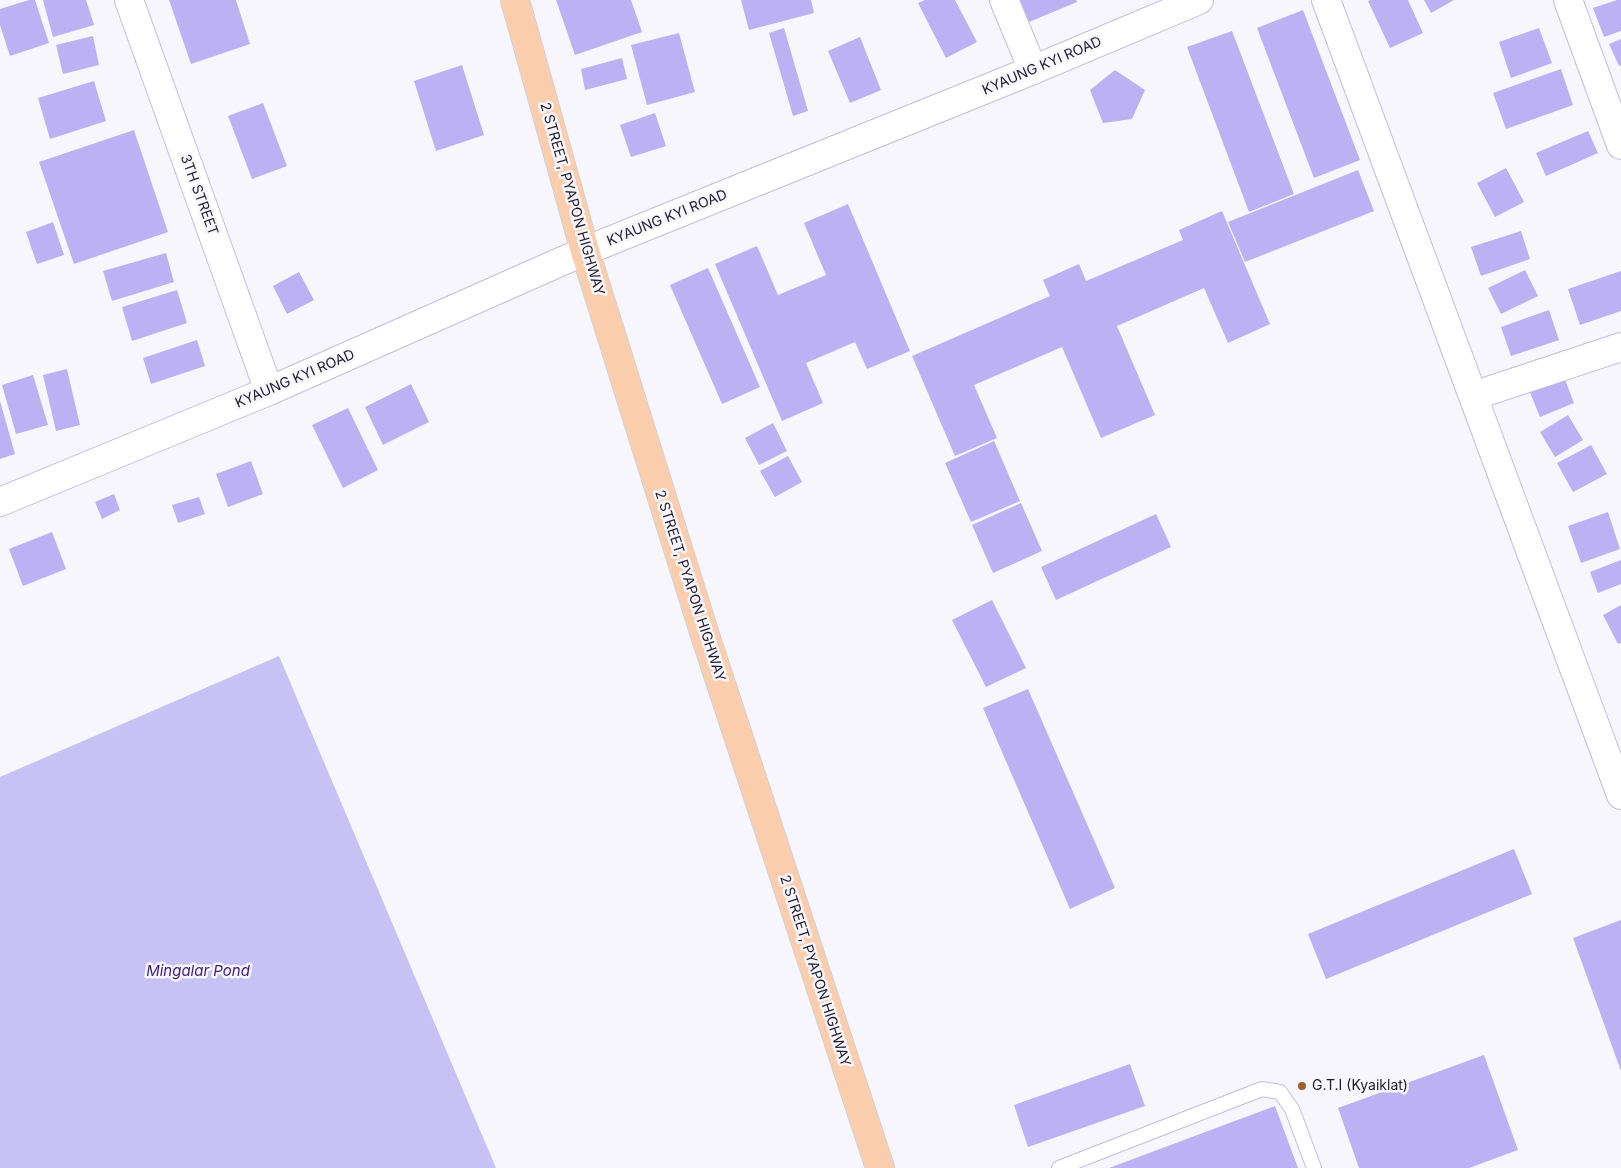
<!DOCTYPE html>
<html>
<head>
<meta charset="utf-8">
<style>
  body { margin:0 }
  canvas { display:block; background:#f7f6fd }
</style>
</head>
<body>
<canvas width="1621" height="1168"></canvas>
<script>
const c = document.querySelector('canvas').getContext('2d');
c.lineJoin = 'round';
function paint(path, color) {
  c.fillStyle = color;
  c.fill(path, 'evenodd');
}
function poly(rows) {
  const path = new Path2D();
  for (const r of rows) {
    path.moveTo(r[0], r[1]);
    for (let i = 2; i < r.length; i += 2) path.lineTo(r[i], r[i + 1]);
  }
  return path;
}
function trace(path, color, width, dash) {
  c.strokeStyle = color;
  c.lineWidth = width;
  c.lineCap = dash ? 'butt' : 'round';
  c.setLineDash(dash || []);
  c.stroke(path);
}
function drawText(font, color, halo, rows, align = 'center') {
  c.font = font + ' Inter,sans-serif';
  c.lineWidth = 5;
  c.setLineDash([]);
  c.textBaseline = 'middle';
  c.strokeStyle = halo;
  c.fillStyle = color;
  for (const [text, x, y, turn = 0] of rows) {
    c.save();
    c.translate(x, y);
    c.rotate((+turn || 0) * Math.PI / 180);
    c.textAlign = isNaN(turn) ? turn : align;
    if (halo) c.strokeText(text, 0, 0);
    c.fillText(text, 0, 0);
    c.restore();
  }
}
paint(poly([
  [279,656,496,1168,0,1168,0,777]
]), '#c8c1f3');
paint(poly([
  [29,0,35,0,49,43,10,56,0,25,0,9],
  [43,0,86,0,94,25,53,37],
  [169,0,236,0,250,44,191,64],
  [556,0,631,0,642,32,575,55],
  [741,0,811,0,814,13,749,30],
  [925,0,955,0,977,42,946,58,918,3],
  [1020,0,1076,0,1077,2,1029,22],
  [1370,0,1408,0,1423,33,1390,48,1368,1],
  [1424,0,1454,0,1431,13],
  [1617,0,1621,0,1621,31,1604,37,1593,8],
  [1303,10,1360,160,1314,178,1257,28],
  [784,28,808,111,793,116,769,33],
  [1539,28,1552,63,1511,78,1499,42],
  [1232,31,1294,194,1249,212,1187,47],
  [679,33,695,92,647,105,631,45],
  [93,36,99,65,63,74,56,45],
  [860,37,881,90,850,103,828,51],
  [1621,39,1621,65,1619,66,1609,44],
  [622,58,627,79,585,90,581,69],
  [462,65,484,135,436,151,414,81],
  [1561,69,1573,105,1506,129,1493,93],
  [1115,70,1145,90,1132,119,1103,123,1090,90],
  [94,81,106,121,50,139,38,98],
  [263,103,287,166,252,179,228,116],
  [655,113,666,146,631,157,620,125],
  [134,130,168,232,74,264,39,162],
  [1588,131,1598,153,1546,176,1536,153],
  [1506,168,1524,202,1495,217,1477,183],
  [1358,170,1374,211,1245,262,1228,222],
  [848,204,910,351,867,369,855,342,806,363,823,403,782,421,715,264,757,246,778,295,826,275,804,223],
  [1222,211,1270,324,1228,343,1204,288,1117,326,1155,415,1101,438,1062,347,974,385,997,438,955,456,912,356,1050,296,1043,280,1079,264,1086,281,1183,240,1179,230],
  [53,222,64,255,37,264,26,232],
  [1521,231,1530,259,1481,276,1471,247],
  [166,253,174,282,112,301,103,271],
  [708,268,760,387,722,404,670,285],
  [1525,270,1538,296,1501,314,1488,288],
  [1621,271,1621,311,1580,325,1568,289],
  [299,272,314,300,287,314,273,286],
  [177,290,187,323,132,341,122,307],
  [1549,310,1559,340,1511,356,1501,327],
  [197,340,205,366,151,384,143,358],
  [67,369,80,425,56,431,43,375],
  [33,375,48,425,16,434,2,385],
  [1564,377,1574,403,1540,417,1529,390],
  [411,384,429,422,383,445,365,407],
  [0,401,15,454,0,459],
  [348,408,378,470,343,488,312,425],
  [1568,415,1583,440,1555,457,1540,432],
  [773,423,787,451,759,465,745,438],
  [994,441,1020,501,971,522,945,463],
  [1591,445,1607,474,1573,492,1557,463],
  [788,456,802,482,775,497,760,471],
  [251,461,263,494,228,507,216,474],
  [114,494,120,510,102,519,95,502],
  [199,497,205,514,178,523,172,505],
  [1021,503,1042,551,993,573,972,525],
  [1608,512,1620,549,1581,563,1568,526],
  [1156,514,1171,547,1056,600,1041,567],
  [52,532,66,569,23,586,9,549],
  [1621,560,1621,584,1598,593,1590,572],
  [992,600,1026,668,986,687,952,620],
  [1621,605,1621,643,1618,644,1603,615],
  [1028,689,1115,888,1070,909,983,708],
  [1514,849,1532,894,1326,979,1308,934],
  [1621,920,1621,1071,1573,938],
  [1484,1055,1518,1150,1469,1168,1359,1168,1338,1108],
  [1130,1064,1145,1106,1028,1147,1014,1105],
  [1275,1106,1298,1168,1109,1168]
]), '#bcb1f2');
const lane = poly([
  [1059,1168,1262,1089,1280,1092,1292,1109,1314,1168]
]);
const street = poly([
  [129,0,269,391],
  [1004,0,1033,70],
  [1326,0,1621,795],
  [1568,0,1621,145],
  [1473,396,1621,347],
  [0,502,269,391,585,251,1033,70,1199,0]
]);
const primary = poly([
  [515,0,585,251,704,632,880,1168]
]);
trace(lane, '#c2bdde', 16);
trace(street, '#c2bdde', 30);
trace(primary, '#d2d2d4', 30);
trace(lane, '#fff', 14);
trace(street, '#fff', 28);
trace(primary, '#faceac', 28);
for (const [x, y, r, color] of [
  [1302,1086,5,"#9f6028"]
]) {
  const dot = new Path2D();
  dot.arc(x, y, r, 0, 2 * Math.PI);
  c.fillStyle = color;
  c.fill(dot);
  trace(dot, '#f7f6fd', 2);
}
drawText('14px', '#1e1c28', '#f7f6fd', [
  ["KYAUNG KYI ROAD",1042,66,-23],
  ["3TH STREET",199,195,70],
  ["2 STREET, PYAPON HIGHWAY",572,199,74],
  ["KYAUNG KYI ROAD",667,218,-22],
  ["KYAUNG KYI ROAD",295,379,-23],
  ["2 STREET, PYAPON HIGHWAY",690,586,72],
  ["2 STREET, PYAPON HIGHWAY",815,971,72]
]);
drawText('14px', '#1e1c28', '#f7f6fd', [
  ["G.T.I (Kyaiklat)",1312,1086]
], 'left');
drawText('italic 15px', '#3c1f7a', '#f7f6fd', [
  ["Mingalar Pond",198,971]
]);
</script>
</body>
</html>
